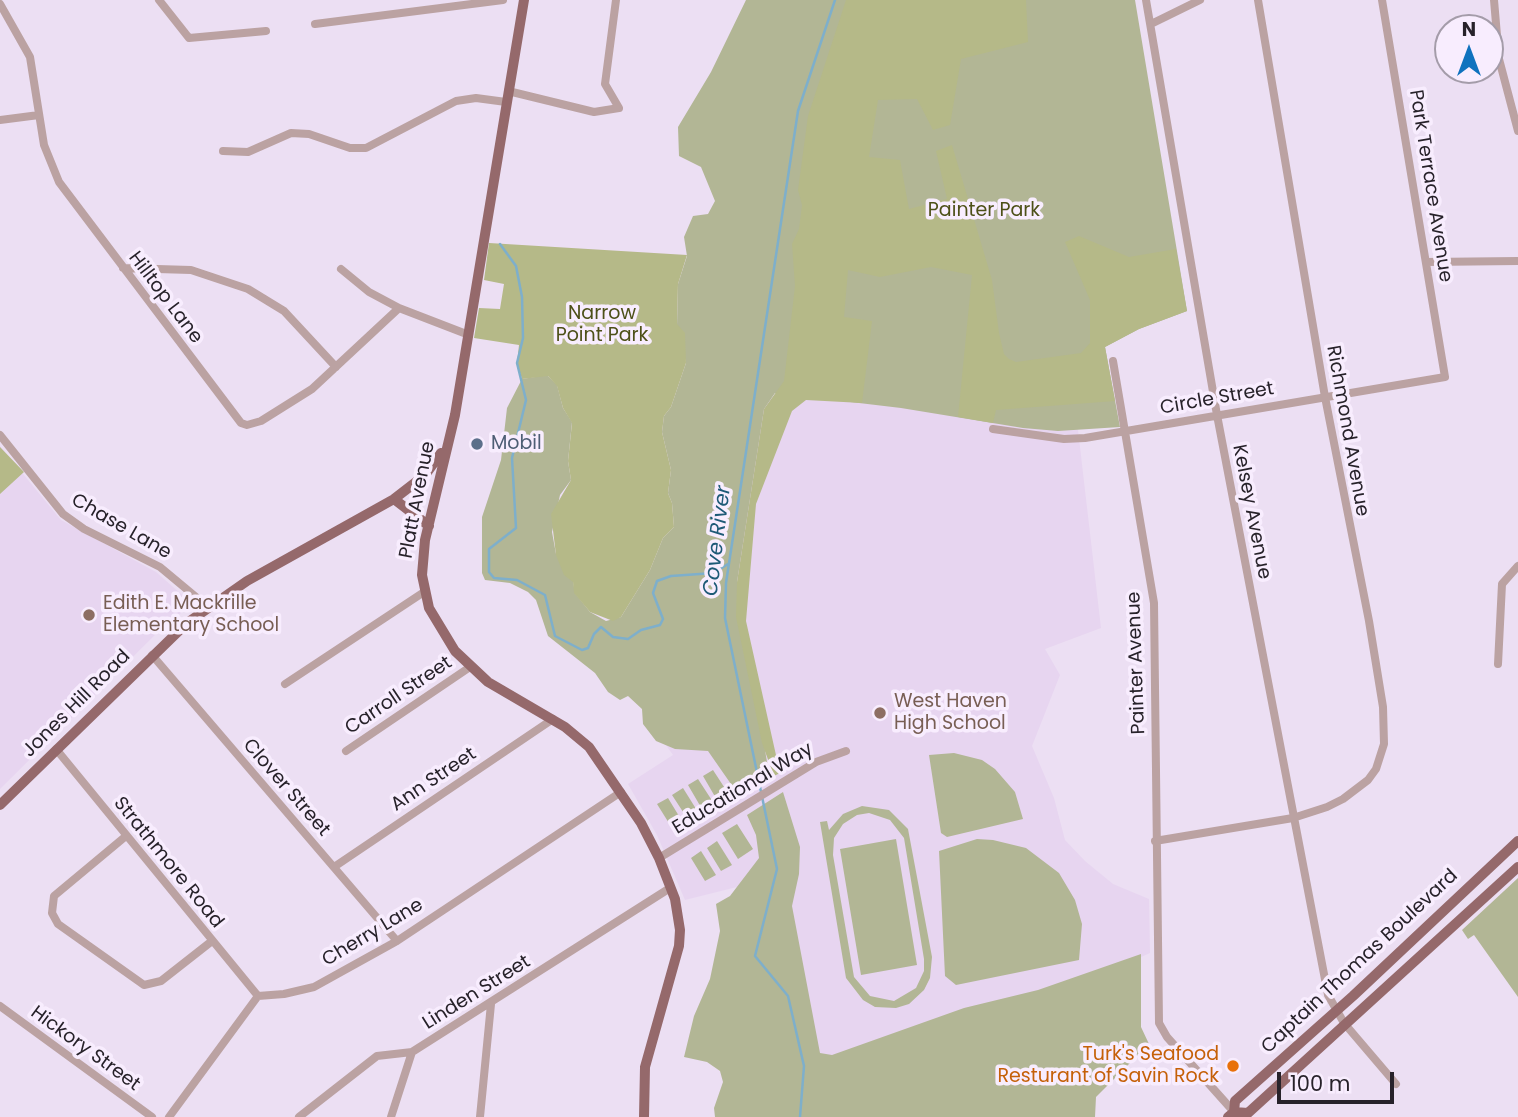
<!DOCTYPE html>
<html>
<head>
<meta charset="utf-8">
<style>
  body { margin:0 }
  #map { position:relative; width:1518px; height:1117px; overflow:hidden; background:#ecdff3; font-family:Poppins,sans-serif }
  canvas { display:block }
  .north { position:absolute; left:1434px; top:14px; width:70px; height:70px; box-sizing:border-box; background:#f8edfe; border:2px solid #a49ca9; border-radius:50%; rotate:0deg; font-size:19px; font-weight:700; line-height:28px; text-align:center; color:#27222a }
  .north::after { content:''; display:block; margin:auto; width:24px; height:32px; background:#0f72be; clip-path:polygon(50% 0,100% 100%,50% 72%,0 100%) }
  .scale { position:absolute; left:1277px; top:1072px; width:117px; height:32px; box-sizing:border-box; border:4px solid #27222a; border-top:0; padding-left:9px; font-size:21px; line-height:24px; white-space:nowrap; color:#27222a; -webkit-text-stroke:5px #f8edfe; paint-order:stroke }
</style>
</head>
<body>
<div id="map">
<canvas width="1518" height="1117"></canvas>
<div class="north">N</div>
<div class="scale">100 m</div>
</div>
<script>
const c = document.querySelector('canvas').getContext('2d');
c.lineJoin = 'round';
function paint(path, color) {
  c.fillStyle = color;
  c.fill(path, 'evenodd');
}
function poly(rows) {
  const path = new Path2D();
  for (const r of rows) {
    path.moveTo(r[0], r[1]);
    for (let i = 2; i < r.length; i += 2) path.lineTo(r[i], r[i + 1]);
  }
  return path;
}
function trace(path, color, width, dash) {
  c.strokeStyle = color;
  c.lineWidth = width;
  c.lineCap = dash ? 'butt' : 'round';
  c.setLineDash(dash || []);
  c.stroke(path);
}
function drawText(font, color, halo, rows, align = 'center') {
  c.font = font + ' Poppins,sans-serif';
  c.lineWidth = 7;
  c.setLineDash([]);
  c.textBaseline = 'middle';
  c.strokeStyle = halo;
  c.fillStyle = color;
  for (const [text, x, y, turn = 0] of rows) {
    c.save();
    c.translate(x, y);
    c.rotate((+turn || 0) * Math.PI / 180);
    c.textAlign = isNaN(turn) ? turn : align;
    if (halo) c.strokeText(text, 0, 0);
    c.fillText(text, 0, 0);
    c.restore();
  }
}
paint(poly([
  [708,396,1075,404,1101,628,1045,649,1060,675,1032,746,1054,798,1065,840,1085,861,1113,884,1149,899,1150,953,1121,966,822,1065,753,883,685,900,657,835,628,784,673,755,663,741],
  [0,446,61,520,156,572,189,601,187,609,169,621,0,789]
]), '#e7d5f0');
paint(poly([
  [746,0,1135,0,1187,311,1139,329,1105,347,1120,427,1058,431,1023,428,901,408,775,393,764,409,737,582,767,762,774,776,740,797,708,751,675,749,656,741,643,724,642,709,628,696,620,700,608,692,595,673,548,636,536,600,528,592,510,583,485,580,482,573,482,517,501,460,507,408,522,379,541,376,548,376,557,385,563,408,572,422,568,461,571,480,560,495,552,532,556,554,573,581,575,593,590,612,606,621,621,617,650,570,663,538,674,527,672,503,668,493,671,470,662,432,664,416,671,407,686,363,677,325,678,284,687,256,684,237,693,216,708,214,715,201,701,167,679,156,678,127,711,72],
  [954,753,982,760,995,769,1015,792,1023,819,947,837,941,833,929,755],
  [713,770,728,793,717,800,703,776],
  [698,779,713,802,702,809,688,785],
  [683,788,698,812,687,818,672,795],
  [783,792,800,847,799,874,792,906,820,1053,832,1055,964,1008,1038,990,1141,954,1141,1027,1149,1044,1096,1097,1095,1117,715,1117,714,1108,723,1082,720,1071,707,1062,684,1057,694,1016,710,979,720,931,716,904,730,896,759,858,756,835,747,815],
  [668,798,682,821,672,828,657,804],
  [862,806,889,810,908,829,932,957,930,978,924,990,909,1004,896,1008,875,1007,863,1000,846,978,820,822,827,821,829,830,843,814],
  [869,813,890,820,904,838,924,959,924,971,916,988,894,1001,870,996,854,977,833,855,834,838,843,824,857,815],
  [737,824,753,849,738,859,722,833],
  [896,839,917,965,861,975,840,849],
  [977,839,993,840,1026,848,1059,873,1075,900,1082,924,1079,960,956,985,945,976,939,851],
  [717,841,732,865,721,871,707,848],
  [701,851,716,875,705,881,691,858],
  [1518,878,1518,997,1474,935,1468,939,1462,930]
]), '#b2b695');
paint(poly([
  [846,0,1026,0,1028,42,961,59,950,125,933,130,917,99,878,100,869,157,900,160,909,209,947,199,936,151,952,145,992,280,999,333,1004,354,1009,359,1016,362,1081,353,1090,343,1090,300,1065,242,1079,236,1129,257,1176,249,1187,311,1139,329,1105,347,1115,401,996,410,993,423,958,417,972,275,931,267,880,277,848,270,844,317,872,321,862,403,806,400,792,411,756,504,746,621,780,773,774,776,762,743,736,617,737,582,764,409,784,381,795,286,792,244,799,229,802,205,798,190,808,116],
  [489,243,687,255,678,284,677,324,685,333,686,363,671,407,664,416,662,432,671,470,668,493,672,503,674,527,663,538,650,570,621,617,613,621,590,612,574,593,573,582,564,575,556,555,551,514,571,480,568,461,572,423,563,408,557,386,548,376,522,379,517,363,519,345,474,338,479,308,500,309,504,284,484,280],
  [0,447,24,472,0,494]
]), '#b5b988');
trace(poly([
  [500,244,516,266,522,297,523,338,517,363,526,400,512,458,516,528,489,549,489,572,494,578,517,580,545,595,555,636,582,650,588,648,594,634,601,627,613,637,628,639,641,630,660,625,663,619,653,593,657,581,671,576,714,573,728,564],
  [800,1117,804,1066,788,996,755,956,777,869,725,618,726,583,798,111,835,0]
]), '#7eafcb', 2.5);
trace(poly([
  [159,0,189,38,266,31],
  [1146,0,1217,415,1328,995,1344,1023,1396,1084],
  [1494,0,1499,59,1518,131],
  [0,4,30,57,44,145,59,182,241,423,247,425,261,421,312,389,399,308],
  [315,24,503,0],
  [1151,24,1200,0],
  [508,91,594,112,619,108,605,84,616,0],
  [0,120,39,115],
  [223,151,248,152,291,133,309,134,350,148,366,148,456,101,476,98,506,102],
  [1426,262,1518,261],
  [123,268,191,270,248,289,284,311,336,367],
  [341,269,369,292,399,308,469,335],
  [1113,361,1154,603,1159,1023,1167,1037,1234,1112],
  [993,429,1064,439,1085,438,1445,377,1382,0],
  [0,435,63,514,84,529,160,567,208,607],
  [152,655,397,941],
  [1498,664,1502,584,1518,566],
  [285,684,424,592],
  [56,749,258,996],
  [346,751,470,667],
  [126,836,54,896,52,913,58,924,144,985,161,981,212,941],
  [1155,841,1293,818,1327,807,1343,799,1368,780,1376,769,1384,744,1383,707,1369,621,1325,397,1258,0],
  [659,858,816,762,846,751],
  [334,867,553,719],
  [0,1006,152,1117],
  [169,1117,258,996,284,994,314,987,397,941,621,792],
  [299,1117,377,1056,412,1052,670,888],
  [391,1117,412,1052],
  [480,1117,491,1004]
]), '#bba2a2', 8);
trace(poly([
  [524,0,455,415,425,540,422,575,429,608,455,651,488,682,565,727,589,747,641,823,659,858,675,899,680,930,679,946,645,1067,644,1117],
  [394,499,429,526],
  [0,805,187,623,247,581,394,499,425,475,441,453],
  [1234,1112,1248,1113,1518,867],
  [1228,1117,1234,1112,1235,1101,1353,996,1518,841]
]), '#95696b', 10);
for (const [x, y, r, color] of [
  [477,444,7,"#5c6f8a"],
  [89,615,7,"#8d6e63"],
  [880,713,7,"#8d6e63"],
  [1233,1066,7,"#e8710a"]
]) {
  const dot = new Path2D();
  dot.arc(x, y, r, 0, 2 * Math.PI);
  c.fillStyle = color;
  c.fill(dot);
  trace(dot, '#f8edfe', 2.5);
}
drawText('19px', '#27222a', '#f8edfe', [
  ["Park Terrace Avenue",1430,186,81],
  ["Hilltop Lane",165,298,53],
  ["Circle Street",1217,399,-10],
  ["Richmond Avenue",1347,431,80],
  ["Platt Avenue",418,500,-79],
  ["Kelsey Avenue",1251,512,79],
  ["Chase Lane",121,527,30],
  ["Painter Avenue",1137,663,-92],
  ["Carroll Street",399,696,-34],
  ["Jones Hill Road",77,704,-45],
  ["Ann Street",434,780,-34],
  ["Clover Street",286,788,49],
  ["Educational Way",743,789,-31],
  ["Strathmore Road",168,863,51],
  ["Cherry Lane",373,933,-31],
  ["Captain Thomas Boulevard",1360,962,-43],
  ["Linden Street",477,993,-32],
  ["Hickory Street",85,1049,36]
]);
drawText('19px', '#4d5018', '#f8edfe', [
  ["Painter Park",984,211],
  ["Narrow",602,314],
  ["Point Park",602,336]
]);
drawText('19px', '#4e5e75', '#f8edfe', [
  ["Mobil",491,444]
], 'left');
drawText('19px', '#785e54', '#f8edfe', [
  ["Edith E. Mackrille",103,604],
  ["Elementary School",103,626],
  ["West Haven",894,702],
  ["High School",894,724]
], 'left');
drawText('19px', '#c56008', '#f8edfe', [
  ["Turk's Seafood",1219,1055],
  ["Resturant of Savin Rock",1219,1077]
], 'right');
drawText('italic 21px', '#1e5a77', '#f8edfe', [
  ["Cove River",718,541,-83]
]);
</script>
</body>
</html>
